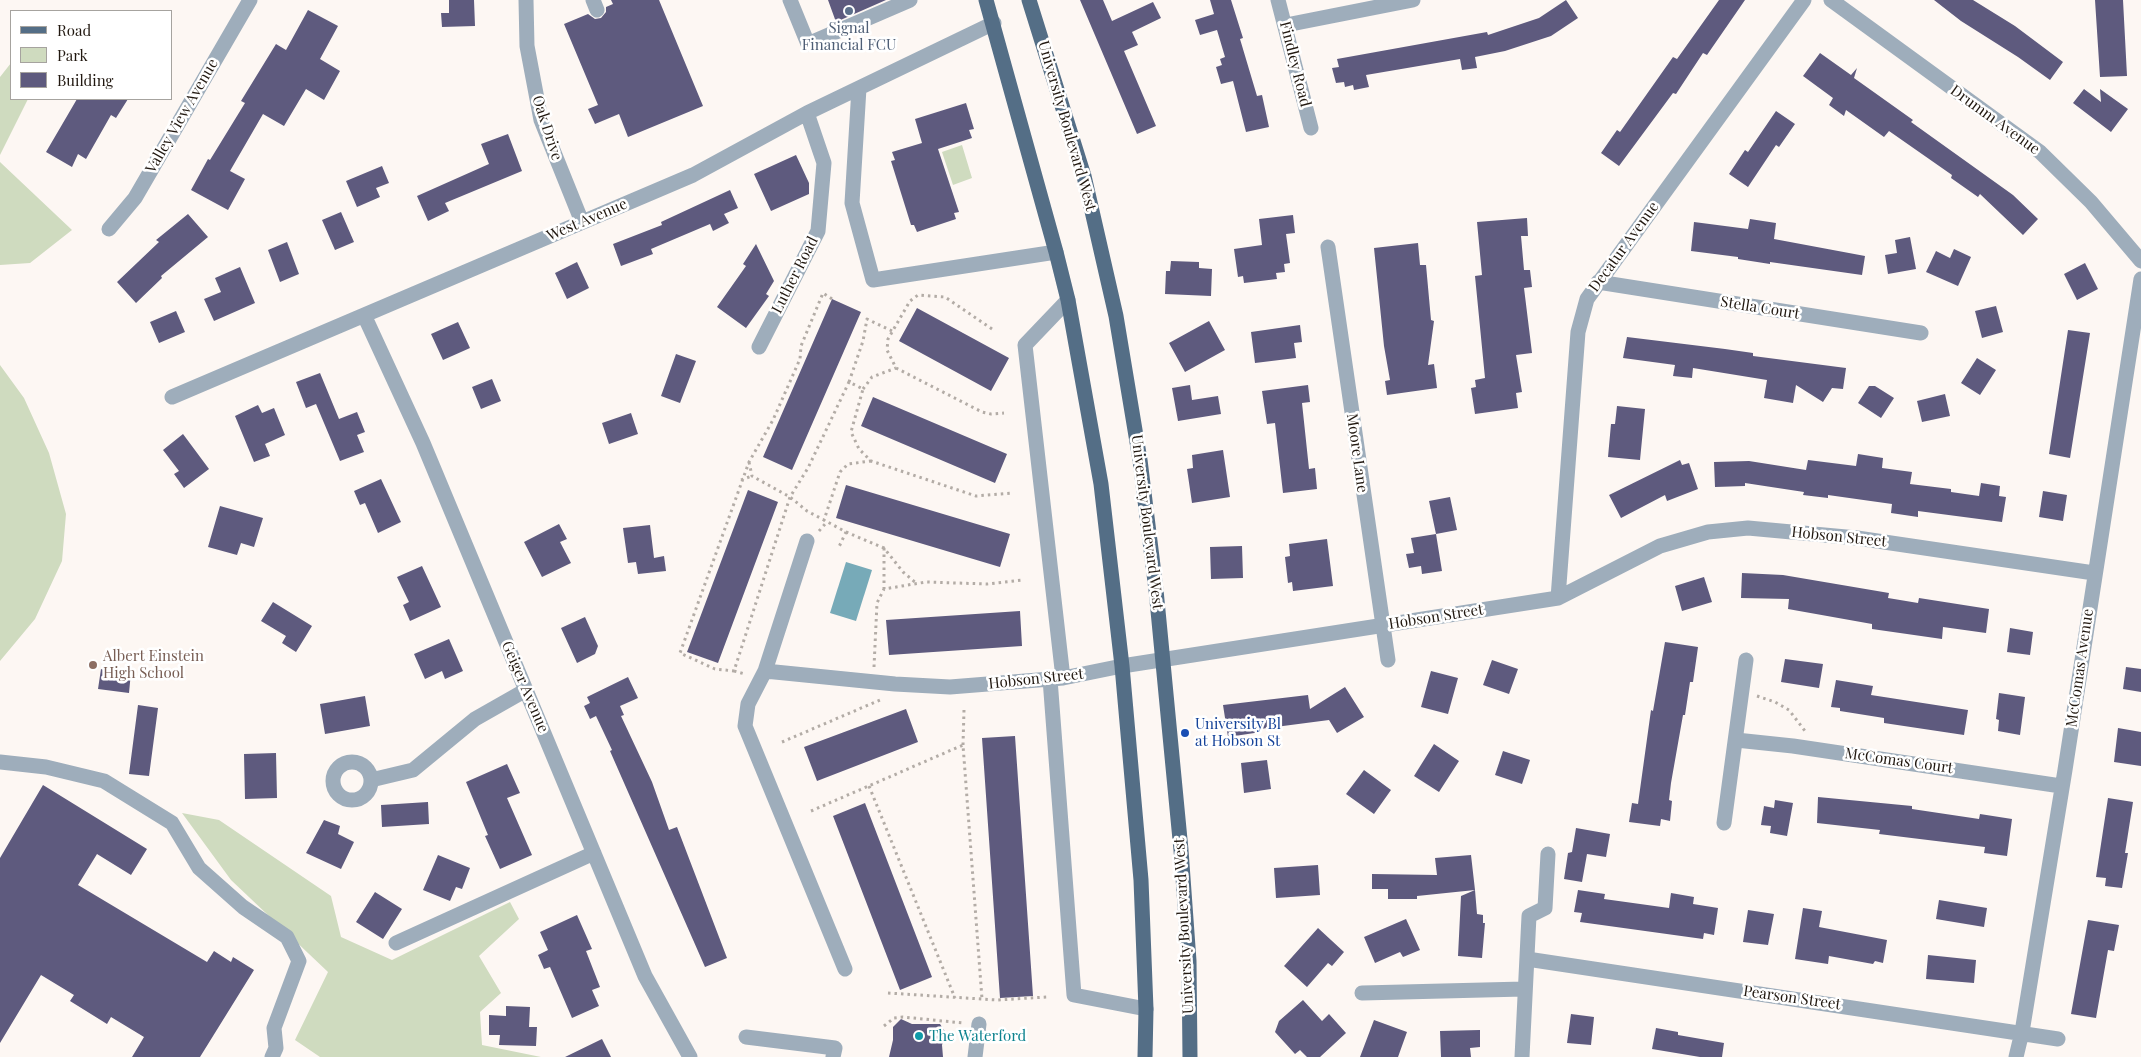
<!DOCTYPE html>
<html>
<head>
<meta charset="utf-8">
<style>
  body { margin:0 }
  #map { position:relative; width:2141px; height:1057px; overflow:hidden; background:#fdf7f3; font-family:"Playfair Display",serif }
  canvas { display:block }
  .legend { position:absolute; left:10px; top:10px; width:162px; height:90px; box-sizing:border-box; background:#fff; border:1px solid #a6a39f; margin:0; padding:6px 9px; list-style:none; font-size:15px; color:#211810 }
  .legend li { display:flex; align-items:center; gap:10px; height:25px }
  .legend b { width:25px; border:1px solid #a6a39f }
</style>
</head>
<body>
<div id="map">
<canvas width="2141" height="1057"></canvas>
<ul class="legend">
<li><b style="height:6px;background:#546e86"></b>Road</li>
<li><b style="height:14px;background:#cfdbbf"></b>Park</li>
<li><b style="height:14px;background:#5e5a7e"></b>Building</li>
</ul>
</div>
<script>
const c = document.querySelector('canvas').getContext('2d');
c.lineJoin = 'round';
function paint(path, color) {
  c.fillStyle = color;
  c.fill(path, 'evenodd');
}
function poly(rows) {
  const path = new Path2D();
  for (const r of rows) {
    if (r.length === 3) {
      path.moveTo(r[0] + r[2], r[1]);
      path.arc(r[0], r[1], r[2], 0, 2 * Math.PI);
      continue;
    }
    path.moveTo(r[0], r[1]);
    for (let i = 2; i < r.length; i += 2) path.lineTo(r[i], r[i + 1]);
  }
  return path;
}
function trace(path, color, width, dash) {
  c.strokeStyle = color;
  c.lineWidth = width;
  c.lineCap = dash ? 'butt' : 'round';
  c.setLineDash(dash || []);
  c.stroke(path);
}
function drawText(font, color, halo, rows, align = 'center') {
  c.font = font + ' "Playfair Display",serif';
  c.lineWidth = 5;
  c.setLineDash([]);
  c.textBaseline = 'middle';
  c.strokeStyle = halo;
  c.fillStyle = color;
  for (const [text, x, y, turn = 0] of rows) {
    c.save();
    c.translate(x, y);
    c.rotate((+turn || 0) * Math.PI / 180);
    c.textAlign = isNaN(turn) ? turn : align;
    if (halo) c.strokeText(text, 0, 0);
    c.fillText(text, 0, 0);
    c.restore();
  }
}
paint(poly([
  [11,63,11,99,28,99,0,155,0,77],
  [962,145,972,178,953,185,942,152],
  [0,162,72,230,30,263,0,265],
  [0,365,24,398,49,453,66,514,62,561,35,619,0,661],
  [182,813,219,820,331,896,341,937,392,960,510,902,519,919,479,956,501,993,480,1012,482,1045,541,1057,320,1057,295,1040,328,972,231,880]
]), '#cfdbbf');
paint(poly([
  [846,562,872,570,856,621,830,613]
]), '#77aab8');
paint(poly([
  [449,0,474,0,475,26,442,27,441,13,449,13],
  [611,0,659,0,703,106,628,137,619,114,595,124,588,109,598,105,564,24,588,14,595,19,601,18,606,12,606,7,613,4],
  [828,0,886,0,836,22],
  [1080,0,1103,0,1112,21,1153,2,1161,18,1132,32,1138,45,1124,51,1156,126,1137,134],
  [1210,0,1231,0,1243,38,1240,39,1257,96,1262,95,1269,127,1246,132,1233,81,1221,84,1216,67,1222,65,1220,59,1225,57,1217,30,1200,35,1195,20,1214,14],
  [1566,0,1578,18,1551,36,1505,51,1475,57,1477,68,1462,70,1460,59,1366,75,1369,87,1354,90,1353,85,1345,87,1344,82,1336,83,1332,68,1339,67,1337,59,1487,32,1488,35,1539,18],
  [1719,0,1745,0,1707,55,1703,53,1676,94,1673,93,1619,166,1601,153,1617,130,1620,132,1673,57,1677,59],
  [1934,0,1973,0,2015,26,2063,62,2050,80,2018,57,1961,21],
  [2095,0,2123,0,2127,76,2100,77],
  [308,10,338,26,320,59,340,71,324,100,306,89,284,126,263,114,230,171,245,179,228,210,191,190,208,159,210,160,245,103,241,101,276,44,286,50],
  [1820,53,1851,75,1857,68,1854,78,1913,120,1911,122,2013,195,2038,219,2023,235,1980,194,1978,197,1951,178,1952,175,1889,131,1884,137,1846,110,1844,116,1829,105,1833,98,1803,76],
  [2084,89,2101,102,2100,89,2128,109,2111,132,2073,103],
  [77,99,128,99,116,118,111,115,86,159,78,154,72,167,46,152],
  [966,103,974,129,969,130,972,138,938,149,959,212,954,213,956,219,917,232,914,225,911,225,891,161,895,160,892,152,922,143,915,119],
  [1776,111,1795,124,1779,147,1776,145,1748,187,1729,174,1745,150,1748,152],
  [508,134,522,171,445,203,449,211,428,221,417,196,489,164,481,144],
  [796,155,809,183,809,194,771,211,754,174],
  [382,166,389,183,376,188,380,197,357,207,346,181],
  [730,190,738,208,724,214,729,223,713,231,710,224,651,249,653,254,621,266,613,244,662,225,661,222],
  [341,212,354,242,335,250,322,220],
  [188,214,208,237,161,276,162,278,136,303,117,282,159,242,156,240],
  [1293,215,1295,233,1286,234,1290,263,1284,264,1285,272,1276,273,1277,279,1244,283,1243,276,1238,277,1234,249,1262,245,1259,219],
  [1527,218,1528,236,1521,236,1524,270,1530,270,1532,287,1524,288,1532,353,1516,355,1522,392,1516,393,1518,408,1475,414,1471,388,1476,387,1475,380,1485,378,1475,276,1482,275,1477,222],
  [1750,219,1776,223,1774,239,1865,256,1862,275,1770,262,1770,264,1738,259,1738,257,1691,251,1694,222,1748,229],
  [1910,237,1916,269,1888,274,1885,255,1897,253,1895,240],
  [287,242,299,274,280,282,268,250],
  [1418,243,1420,265,1426,265,1431,320,1434,321,1428,365,1434,364,1437,388,1387,395,1385,381,1390,380,1384,346,1374,248],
  [756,244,774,281,766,294,769,296,746,328,717,307,746,266,743,264],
  [1954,249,1971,257,1958,286,1926,272,1936,251,1950,258],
  [1171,261,1199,262,1199,268,1212,269,1211,296,1165,294,1166,271,1170,271],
  [577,262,589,288,567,299,555,273],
  [2085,263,2098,289,2077,300,2064,274],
  [240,267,255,303,214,321,204,299,221,292,215,278],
  [832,299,861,312,792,470,763,457],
  [1996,306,2003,332,1982,338,1975,311],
  [917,308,1009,358,991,391,899,341],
  [176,311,185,332,159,343,150,322],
  [1209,321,1225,350,1185,372,1169,343],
  [458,322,470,348,443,360,431,334],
  [1300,325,1302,342,1294,343,1296,358,1255,363,1251,332],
  [2068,330,2090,333,2070,458,2049,454],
  [1627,337,1725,349,1753,353,1753,356,1846,368,1843,389,1832,388,1823,402,1796,385,1793,403,1764,398,1767,380,1693,368,1692,378,1673,376,1675,365,1623,358],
  [676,354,696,361,680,403,661,396],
  [1977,358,1996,370,1980,395,1961,383],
  [320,373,339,419,357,412,365,432,357,435,364,452,340,461,316,404,306,408,296,382],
  [492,379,501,401,481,409,472,387],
  [1190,385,1192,400,1218,396,1221,414,1178,421,1172,388],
  [1308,385,1310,402,1302,403,1309,469,1315,468,1317,489,1283,493,1275,423,1267,424,1262,391],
  [1869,386,1875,386,1894,398,1881,418,1858,403],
  [1945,394,1950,416,1922,422,1917,401],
  [873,397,1007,454,995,483,861,426],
  [258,405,262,413,274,408,285,435,265,444,270,456,254,462,235,416],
  [1617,406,1645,409,1640,460,1608,457,1611,424,1615,424],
  [631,413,638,434,609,444,602,423],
  [183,434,209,469,184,488,174,474,179,471,163,450],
  [1223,450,1230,497,1192,503,1187,469,1193,468,1192,455],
  [1858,454,1883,458,1882,468,1912,472,1910,484,1951,489,1951,492,1979,496,1981,483,2000,486,1999,496,2006,497,2002,522,1918,511,1918,517,1891,513,1892,504,1828,495,1828,498,1803,495,1804,492,1745,483,1745,486,1715,487,1714,462,1749,461,1806,470,1808,460,1856,466],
  [1680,460,1682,465,1689,463,1698,489,1667,501,1665,495,1621,518,1609,495],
  [381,479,401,522,378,533,365,503,360,505,354,491],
  [846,485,1010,534,1000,567,836,518],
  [748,490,778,502,718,663,687,652],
  [2043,491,2067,495,2063,521,2039,517],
  [1450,497,1457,530,1436,534,1429,501],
  [220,506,263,518,254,547,241,543,237,555,208,547],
  [559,524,567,539,560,542,571,563,542,577,524,542],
  [650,525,654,558,664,556,666,571,638,574,636,562,628,563,623,528],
  [1436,534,1442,571,1422,574,1421,566,1409,568,1406,554,1414,553,1411,538],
  [1327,539,1333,586,1293,591,1292,582,1288,583,1285,557,1290,556,1289,544],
  [1242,546,1243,578,1211,579,1210,547],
  [422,566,441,607,410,621,403,605,409,602,397,577],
  [1742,573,1783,575,1889,593,1888,598,1918,603,1919,598,1989,609,1986,633,1943,627,1942,639,1872,629,1872,624,1788,609,1789,599,1741,598],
  [1704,577,1712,602,1682,611,1675,586],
  [273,602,312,626,296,652,282,643,286,636,261,621],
  [1020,611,1022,646,889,655,886,620],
  [585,617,598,646,595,654,577,663,561,628],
  [2010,628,2033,632,2030,655,2007,652],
  [449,639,463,671,445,679,442,671,425,679,414,654],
  [1665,642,1698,647,1693,682,1690,682,1685,715,1683,715,1671,783,1669,800,1672,801,1670,821,1661,819,1660,826,1629,822,1632,803,1638,804,1651,710,1653,711],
  [1785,659,1823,664,1819,688,1781,682],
  [1492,660,1518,669,1509,694,1483,685],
  [2126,667,2141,669,2141,692,2123,689],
  [101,669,131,672,129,693,98,689],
  [1431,671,1458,678,1448,714,1421,707],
  [628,677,638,698,620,706,624,715,621,716,652,782,669,830,677,827,727,958,705,967,610,751,612,750,596,716,590,719,584,706,590,703,587,697],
  [1836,680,1873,686,1871,695,1968,710,1964,735,1884,723,1884,718,1840,711,1840,708,1831,707],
  [1345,687,1364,717,1337,733,1329,720,1260,729,1261,732,1228,737,1223,705,1308,695,1310,709],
  [1999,693,2025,697,2020,735,1998,731,1999,720,1996,719],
  [365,696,370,726,325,734,320,704],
  [138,705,158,708,149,776,129,774],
  [906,709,918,742,817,781,804,747],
  [2118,728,2141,732,2141,766,2114,762],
  [1015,736,1033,996,1000,998,982,738],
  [1434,744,1459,761,1439,792,1414,776],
  [1503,751,1530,760,1522,784,1495,775],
  [276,753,277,798,245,799,244,754],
  [1267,760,1271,789,1244,793,1241,763],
  [507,764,520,793,507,798,532,855,500,869,485,836,488,835,466,782],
  [1364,770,1391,790,1374,814,1346,794],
  [43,785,147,849,131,875,97,854,78,885,207,962,214,951,231,962,233,957,254,970,200,1057,132,1057,144,1037,111,1017,107,1024,70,1001,74,995,41,975,0,1043,0,858],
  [1818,797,1912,806,1912,809,1979,819,1980,814,2012,819,2007,856,1984,853,1985,847,1879,834,1880,830,1817,823],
  [2108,798,2133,802,2125,853,2128,853,2122,888,2105,886,2106,878,2096,877],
  [1775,800,1793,803,1787,836,1770,833,1771,826,1761,825,1764,806,1774,808],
  [428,802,429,824,382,827,381,805],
  [865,803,932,977,900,990,833,816],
  [324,820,340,826,338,834,354,842,341,869,306,853],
  [1576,828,1610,834,1606,857,1587,854,1582,882,1564,879,1568,853,1572,852],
  [438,855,470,868,462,889,456,887,450,901,423,890],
  [1471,855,1475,890,1417,896,1417,899,1388,899,1388,889,1372,889,1372,874,1437,875,1435,858],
  [1318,865,1320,895,1276,898,1274,868],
  [1475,890,1477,914,1483,915,1483,923,1485,923,1482,958,1458,956,1461,896],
  [1578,890,1605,894,1604,899,1669,908,1671,893,1694,897,1693,904,1718,908,1714,935,1704,933,1703,939,1580,922,1582,913,1574,912],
  [375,892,402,909,383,939,356,922],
  [1939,900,1987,908,1984,927,1936,919],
  [1803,908,1822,911,1819,927,1887,940,1883,963,1875,961,1873,964,1829,956,1828,964,1795,959],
  [1748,910,1774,914,1768,945,1743,942],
  [577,915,592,949,586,951,600,987,592,990,599,1006,572,1018,550,967,544,969,538,955,548,950,540,932],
  [1406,919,1420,950,1403,957,1400,952,1375,963,1364,937],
  [2088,920,2119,925,2114,951,2108,950,2096,1018,2071,1014],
  [1318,928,1344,952,1332,966,1328,963,1307,987,1284,966],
  [1928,955,1976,960,1974,983,1926,979],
  [1303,1000,1322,1021,1329,1014,1346,1033,1320,1057,1307,1057,1300,1050,1295,1054,1275,1032,1279,1021],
  [506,1006,530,1007,529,1027,537,1027,536,1046,499,1045,500,1035,489,1035,489,1015,506,1016],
  [1571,1014,1594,1017,1591,1045,1567,1043],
  [901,1019,912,1024,940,1024,946,1033,942,1045,943,1057,889,1057,893,1040,893,1027],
  [1374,1020,1407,1032,1398,1057,1360,1057],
  [1656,1028,1678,1032,1678,1035,1724,1043,1722,1057,1700,1057,1652,1049],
  [1480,1030,1480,1047,1470,1048,1471,1057,1441,1057,1440,1031],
  [602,1039,611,1057,565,1057]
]), '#5e5a7e');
trace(poly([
  [832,299,823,293,801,346,800,359,773,420,749,462,680,653,715,669,734,671,790,497,808,468,849,382],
  [992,329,945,297,918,295,910,301,888,339,887,350,896,368,982,412,991,414,1004,413],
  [892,331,867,319,863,341,849,382,863,389,851,432,859,449,871,461,976,496,1013,493],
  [863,389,872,377,896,368],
  [749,462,752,476,790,497,807,511,824,520,840,472,848,464,871,461],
  [741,480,752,476],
  [819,531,826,523,824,520,846,532,838,549],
  [846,532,884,548,903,572,916,583],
  [884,548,884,589],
  [874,667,877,603,884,589,926,582,987,584,1023,580],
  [734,671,745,674],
  [1757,696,1775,702,1789,710,1805,731],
  [782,742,880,700],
  [963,745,964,710],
  [869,786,955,998],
  [811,811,963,745,982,999],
  [888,993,997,1000,1047,997],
  [884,1026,894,1018,903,1017,963,1023]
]), '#b3aca6', 3, [2.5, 4]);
trace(poly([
  [526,0,527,46,541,120,582,222],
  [593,0,597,10],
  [790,0,808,44,910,0],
  [1278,0,1311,128],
  [1831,0,2040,152,2091,202,2141,261],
  [1286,25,1413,0],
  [859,88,852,203,873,280,1056,252],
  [109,229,135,198,250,0],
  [1328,247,1388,660],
  [1598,282,1921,333],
  [364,315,423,443,645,976,690,1057],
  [759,347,818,231,824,163,807,113],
  [172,397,693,175,807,113,994,23],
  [807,541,765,671,748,704,745,726,845,969],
  [1558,598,1578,332,1587,299,1804,0],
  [765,671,895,684,950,687,1063,678,1122,666,1558,598,1660,546,1708,532,1748,528,1857,538,2094,573],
  [1063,678,1025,345,1068,300],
  [1050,679,1074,995,1146,1009],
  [1736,740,1793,746,2061,786],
  [0,762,46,767,104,781,172,823,199,868,243,907,287,937,299,961,274,1028,276,1048,272,1057],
  [352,781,19],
  [371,780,413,770,475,719,526,690],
  [1724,823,1746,660],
  [396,943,594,853],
  [1527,959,2058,1039],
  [1362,993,1524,989],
  [746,1037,835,1048,833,1057],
  [975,1057,979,1024],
  [1522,1057,1529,916,1545,908,1548,854],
  [2016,1057,2022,1032,2065,770,2141,279]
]), '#9eadbb', 15);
trace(poly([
  [986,0,1056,252,1068,300,1101,484,1122,666,1141,880,1146,1009,1145,1057],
  [1029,0,1084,176,1116,316,1140,460,1156,590,1181,850,1189,961,1190,1057]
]), '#546e86', 15);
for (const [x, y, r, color] of [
  [849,11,5,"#5c6f8a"],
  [93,665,5,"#8d6e63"],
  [1185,733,5,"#1a4fb4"],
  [919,1036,5,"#0f9aa8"]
]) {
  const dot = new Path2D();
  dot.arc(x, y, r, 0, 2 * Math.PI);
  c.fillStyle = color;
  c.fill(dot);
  trace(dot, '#fff', 2);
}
drawText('15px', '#4e5e75', '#fff', [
  ["Signal",849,28],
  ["Financial FCU",849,45]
]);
drawText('15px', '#211810', '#fff', [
  ["Findley Road",1295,64,76],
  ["Valley View Avenue",182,116,-60],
  ["Drumm Avenue",1995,120,36],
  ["University Boulevard West",1067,126,74],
  ["Oak Drive",547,128,72],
  ["West Avenue",587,220,-23],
  ["Decatur Avenue",1624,247,-54],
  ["Luther Road",795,275,-63],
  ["Stella Court",1760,308,9],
  ["Moore Lane",1357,453,82],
  ["University Boulevard West",1147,522,83],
  ["Hobson Street",1839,537,6],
  ["Hobson Street",1436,617,-9],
  ["McComas Avenue",2080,668,-82],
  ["Hobson Street",1036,679,-6],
  ["Geiger Avenue",525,687,67],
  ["McComas Court",1899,761,8],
  ["University Boulevard West",1184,926,-93],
  ["Pearson Street",1792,998,8]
]);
drawText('15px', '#785e54', '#fff', [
  ["Albert Einstein",103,656],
  ["High School",103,673]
], 'left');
drawText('15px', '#164399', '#fff', [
  ["University Bl",1195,724],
  ["at Hobson St",1195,741]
], 'left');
drawText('15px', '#0d838f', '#fff', [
  ["The Waterford",929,1036]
], 'left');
</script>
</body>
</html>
